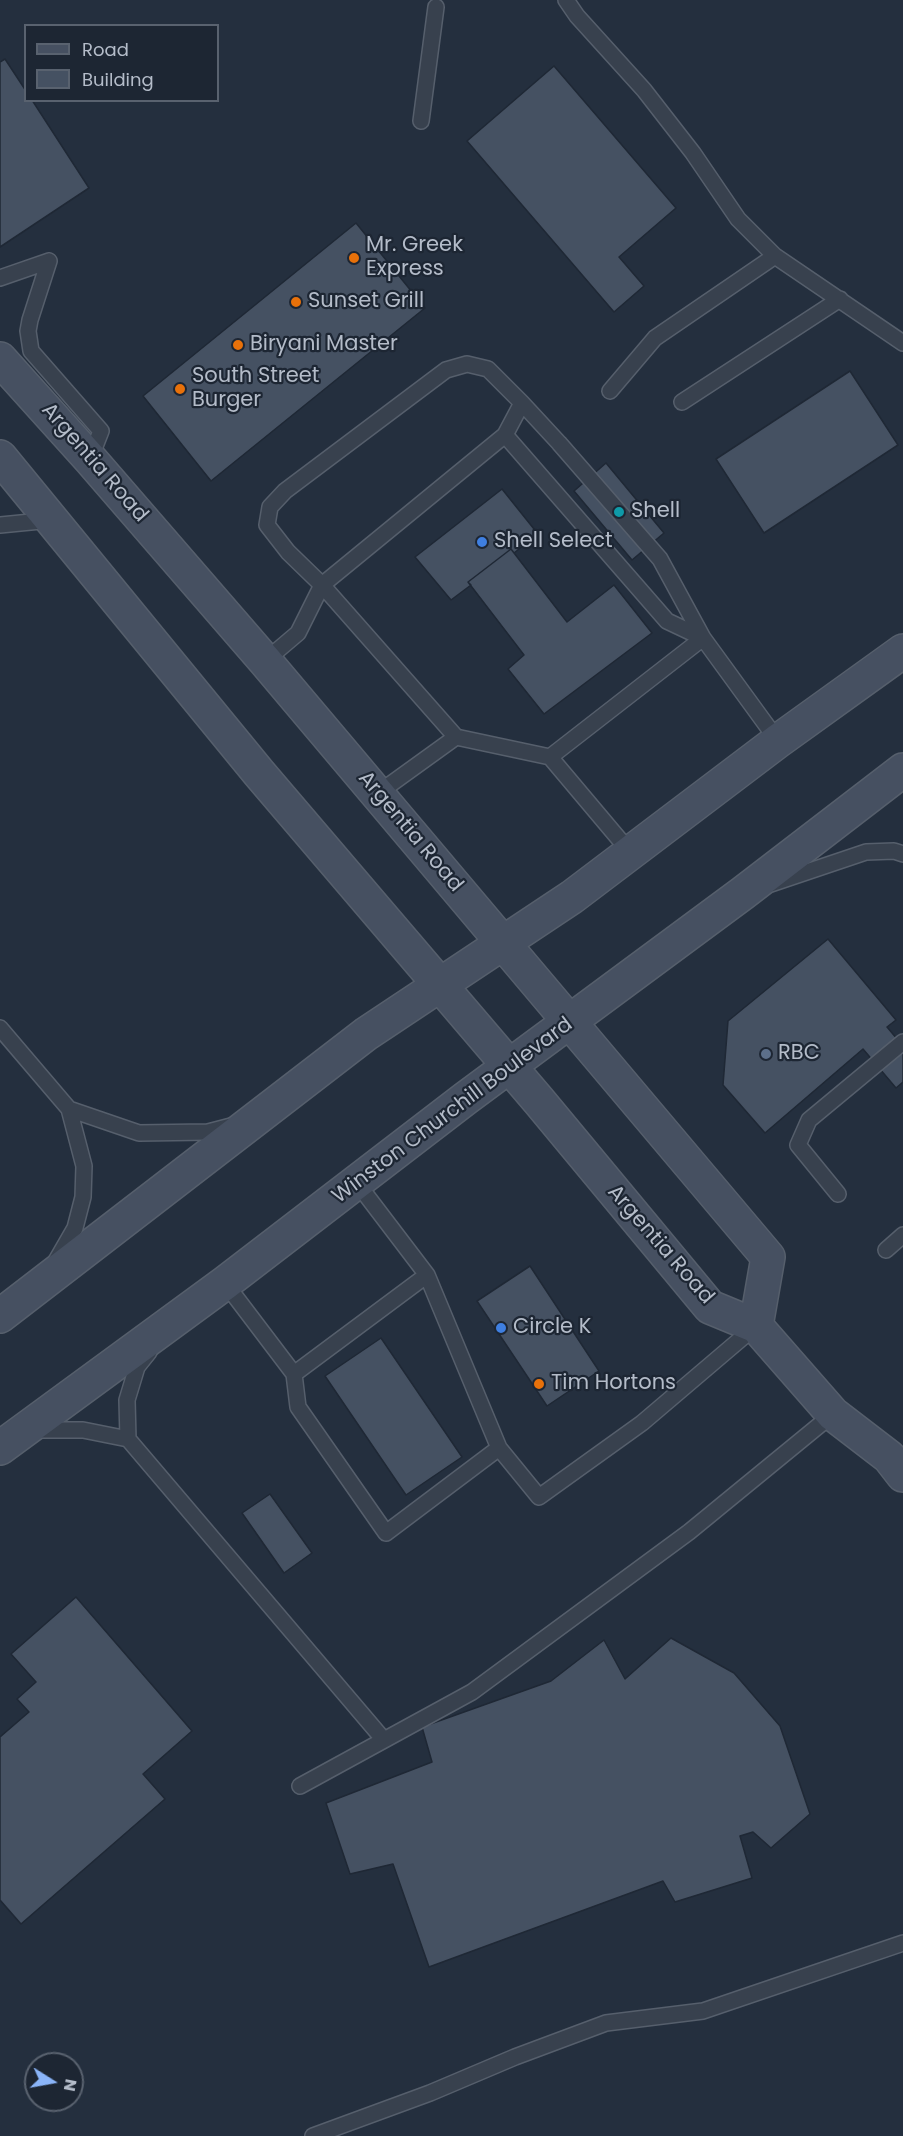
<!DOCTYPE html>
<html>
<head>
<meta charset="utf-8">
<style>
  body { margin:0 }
  #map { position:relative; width:903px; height:2136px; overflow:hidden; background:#242f3e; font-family:Poppins,sans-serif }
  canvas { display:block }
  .legend { position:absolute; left:24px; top:24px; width:195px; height:78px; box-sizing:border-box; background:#1d2633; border:2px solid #59626f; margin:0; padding:8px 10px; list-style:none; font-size:18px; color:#b4bcc9 }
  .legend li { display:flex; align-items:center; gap:12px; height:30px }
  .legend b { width:30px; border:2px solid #59626f }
  .north { position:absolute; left:24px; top:2052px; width:60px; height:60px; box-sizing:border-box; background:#1d2633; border:2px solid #59626f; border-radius:50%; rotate:101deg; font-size:16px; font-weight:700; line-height:24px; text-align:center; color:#b4bcc9 }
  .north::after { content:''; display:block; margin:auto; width:21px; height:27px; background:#8ab4f8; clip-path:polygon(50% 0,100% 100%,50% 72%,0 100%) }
</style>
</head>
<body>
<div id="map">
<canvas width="903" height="2136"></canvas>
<ul class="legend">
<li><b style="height:8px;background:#465061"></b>Road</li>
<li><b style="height:16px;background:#455162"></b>Building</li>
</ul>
<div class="north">N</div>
</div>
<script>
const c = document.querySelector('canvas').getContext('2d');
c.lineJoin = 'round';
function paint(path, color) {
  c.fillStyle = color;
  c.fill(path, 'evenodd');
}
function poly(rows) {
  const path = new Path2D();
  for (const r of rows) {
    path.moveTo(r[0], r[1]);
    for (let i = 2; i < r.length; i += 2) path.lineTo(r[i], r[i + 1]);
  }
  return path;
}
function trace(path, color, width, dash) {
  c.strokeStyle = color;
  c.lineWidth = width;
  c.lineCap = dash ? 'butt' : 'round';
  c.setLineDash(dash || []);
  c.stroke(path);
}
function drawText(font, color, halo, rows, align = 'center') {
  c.font = font + ' Poppins,sans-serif';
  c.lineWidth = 4.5;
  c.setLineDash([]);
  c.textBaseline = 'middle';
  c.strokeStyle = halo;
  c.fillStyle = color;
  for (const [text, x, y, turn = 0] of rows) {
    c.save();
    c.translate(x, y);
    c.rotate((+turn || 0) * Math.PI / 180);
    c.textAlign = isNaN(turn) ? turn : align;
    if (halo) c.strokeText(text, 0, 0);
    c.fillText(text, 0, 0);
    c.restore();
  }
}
const building = poly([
  [5,59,26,91,26,100,32,100,89,188,0,247,0,62,5,59],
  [554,66,676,208,619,257,644,286,614,312,467,141,554,66],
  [356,223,425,308,211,481,143,396,356,223],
  [850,371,898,445,764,533,716,459,850,371],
  [606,463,664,533,632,560,574,491,606,463],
  [502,489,538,534,514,553,511,549,468,582,471,585,451,600,415,557,502,489],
  [511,549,567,622,614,585,652,633,544,714,508,669,524,655,468,582,511,549],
  [828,939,896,1020,887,1027,903,1046,903,1082,896,1088,863,1049,765,1133,723,1085,728,1021,828,939],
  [530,1266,599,1371,547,1406,477,1301,530,1266],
  [381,1338,462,1457,406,1495,325,1376,381,1338],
  [270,1494,312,1553,284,1573,242,1513,270,1494],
  [76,1597,192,1731,143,1774,165,1799,21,1924,0,1900,0,1737,29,1712,17,1699,36,1682,11,1654,76,1597],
  [671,1638,734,1673,780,1726,810,1814,771,1848,753,1832,740,1836,752,1878,675,1902,663,1881,429,1967,393,1864,350,1874,326,1803,432,1762,422,1727,551,1681,604,1640,625,1679,671,1638]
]);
paint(building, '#455162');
trace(building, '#1f2835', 1.5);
const lane = poly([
  [566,0,577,16,644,90,693,153,738,219,775,256,903,343],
  [421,121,436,7],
  [49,261,30,320,28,331,31,351,101,431,90,459],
  [0,278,49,261],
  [610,391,655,338,775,256],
  [682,402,840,299],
  [522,403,559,443,660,559,703,638,550,757],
  [0,525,51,520],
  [265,661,298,633,322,585,288,552,267,525,270,507,285,491,446,370,467,364,488,369,522,403,505,435],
  [377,794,456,737],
  [630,852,550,757,456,737,322,585,505,435,667,621,703,638,778,741],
  [771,884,866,852,894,851,903,854],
  [0,1028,69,1109,84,1166,83,1197,75,1228,56,1261],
  [69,1109,139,1133,208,1132,231,1126],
  [357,1183,427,1275,499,1448,539,1497,642,1423,756,1326],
  [838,1194,798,1145,809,1120,903,1042],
  [886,1250,903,1235],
  [225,1283,294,1374,298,1407,386,1533,499,1448],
  [294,1374,427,1275],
  [34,1430,83,1430,128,1439,384,1740],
  [128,1439,127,1400,137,1367,149,1352],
  [300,1786,472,1692,689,1532,833,1414],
  [313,2136,430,2093,515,2057,606,2023,703,2011,903,1943]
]);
const secondary = poly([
  [0,359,90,459,265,661,768,1257,756,1326],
  [0,457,259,773,539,1101,710,1307,756,1326,833,1414,889,1457,903,1475],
  [0,1316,366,1034,572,897,778,741,903,651],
  [0,1448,225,1283,466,1098,743,893,903,770]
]);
trace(lane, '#565f6c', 18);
trace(secondary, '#565f6c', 36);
trace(lane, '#38414e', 15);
trace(secondary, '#465061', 33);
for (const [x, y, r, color] of [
  [354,258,6,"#e8710a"],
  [296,302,6,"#e8710a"],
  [238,345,6,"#e8710a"],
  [180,389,6,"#e8710a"],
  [619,512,6,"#0f9aa8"],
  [482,542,6,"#3f7fe0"],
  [766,1054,6,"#5c6f8a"],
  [501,1328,6,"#3f7fe0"],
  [539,1384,6,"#e8710a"]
]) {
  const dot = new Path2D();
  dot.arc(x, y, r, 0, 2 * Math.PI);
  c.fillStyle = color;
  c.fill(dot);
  trace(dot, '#1d2633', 2);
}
drawText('21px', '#b4bcc9', '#1d2633', [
  ["Mr. Greek",366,246],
  ["Express",366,270],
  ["Sunset Grill",308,302],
  ["Biryani Master",250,345],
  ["South Street",192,377],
  ["Burger",192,401],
  ["Shell",631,512],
  ["Shell Select",494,542],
  ["RBC",778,1054],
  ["Circle K",513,1328],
  ["Tim Hortons",551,1384]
], 'left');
drawText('21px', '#b4bcc9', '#1d2633', [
  ["Argentia Road",94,463,49],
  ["Argentia Road",410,832,50],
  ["Winston Churchill Boulevard",453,1111,-37],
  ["Argentia Road",660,1245,49]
]);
</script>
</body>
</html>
